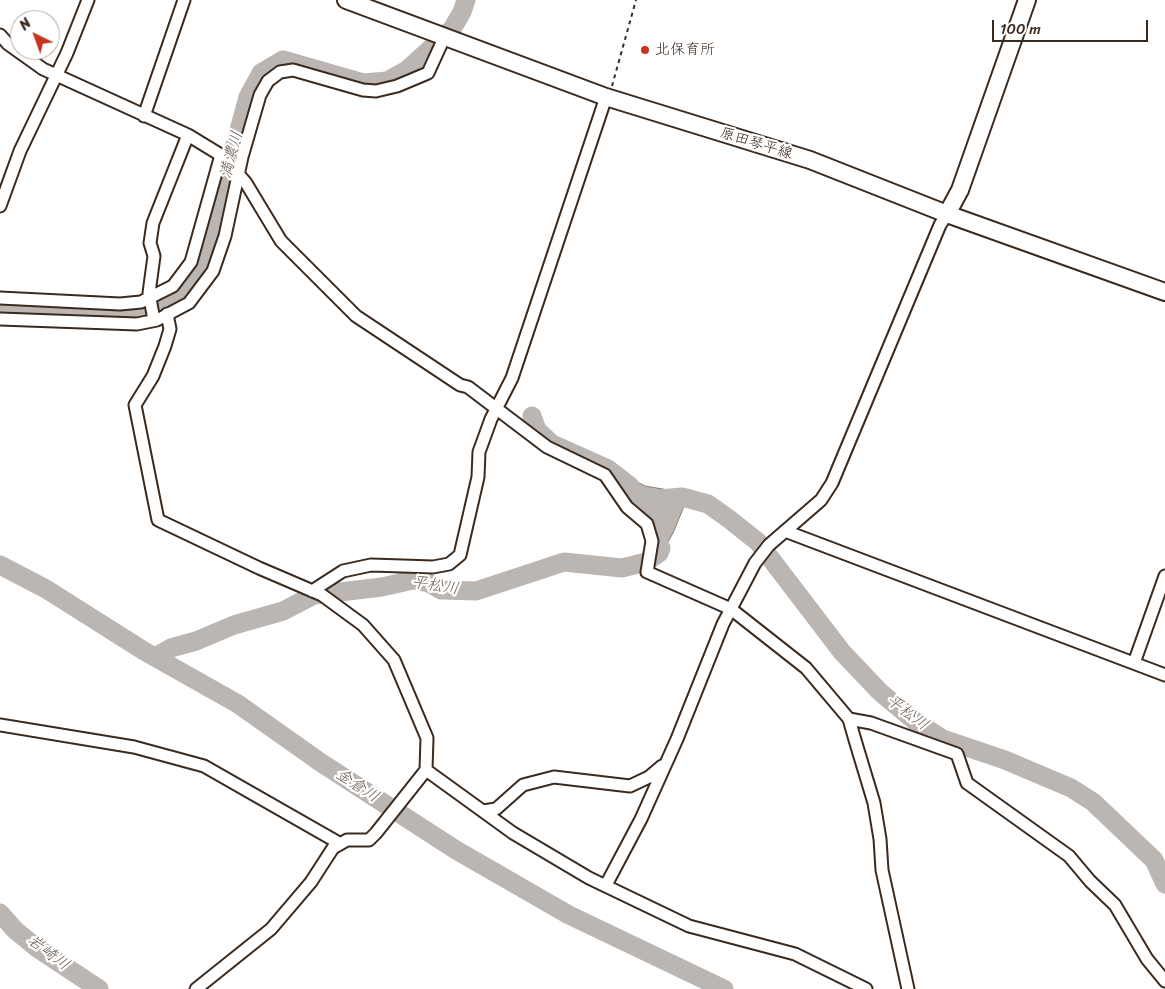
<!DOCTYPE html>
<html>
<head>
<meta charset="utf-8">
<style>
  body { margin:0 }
  #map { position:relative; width:1165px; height:989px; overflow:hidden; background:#fff; font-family:Sriracha,sans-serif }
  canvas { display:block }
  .north { position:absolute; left:10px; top:10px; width:50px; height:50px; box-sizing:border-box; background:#fff; border:1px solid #b1aaa5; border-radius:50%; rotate:318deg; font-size:14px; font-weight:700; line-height:20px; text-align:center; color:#3b2a1e }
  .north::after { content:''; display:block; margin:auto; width:18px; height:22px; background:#c8321e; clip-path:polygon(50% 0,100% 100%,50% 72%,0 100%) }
  .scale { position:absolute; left:992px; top:20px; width:156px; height:22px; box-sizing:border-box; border:2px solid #3b2a1e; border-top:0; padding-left:6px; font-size:15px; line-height:18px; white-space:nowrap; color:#3b2a1e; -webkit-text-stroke:4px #fff; paint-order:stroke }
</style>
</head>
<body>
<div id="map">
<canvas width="1165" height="989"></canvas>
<div class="north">N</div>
<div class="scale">100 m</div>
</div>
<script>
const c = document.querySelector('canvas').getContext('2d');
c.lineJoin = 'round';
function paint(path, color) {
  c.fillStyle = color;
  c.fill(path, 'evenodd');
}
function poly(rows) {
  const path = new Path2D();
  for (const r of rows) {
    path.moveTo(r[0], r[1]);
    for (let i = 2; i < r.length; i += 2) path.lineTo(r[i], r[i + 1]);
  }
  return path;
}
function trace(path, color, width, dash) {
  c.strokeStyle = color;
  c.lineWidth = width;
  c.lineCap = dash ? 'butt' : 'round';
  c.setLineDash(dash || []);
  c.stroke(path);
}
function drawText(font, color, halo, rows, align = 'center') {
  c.font = font + ' Sriracha,"Klee One",sans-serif';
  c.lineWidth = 4.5;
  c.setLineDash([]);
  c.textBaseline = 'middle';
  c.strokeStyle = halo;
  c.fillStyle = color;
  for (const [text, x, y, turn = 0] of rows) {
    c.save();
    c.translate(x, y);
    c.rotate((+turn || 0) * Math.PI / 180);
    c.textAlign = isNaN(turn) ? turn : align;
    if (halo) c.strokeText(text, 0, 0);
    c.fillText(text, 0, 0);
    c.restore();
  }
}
const water = poly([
  [612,469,645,486,686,493,685,504,673,533,654,567,652,566,655,537,623,499,609,471,612,469]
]);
paint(water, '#bcb6b3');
trace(water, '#887e77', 1);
trace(poly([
  [0,308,121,315,144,313,163,306,193,280,203,263,248,97,261,73,283,60,363,83,387,81,407,70,452,29,462,12,466,0],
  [532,416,537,430,552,444,608,469,630,486],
  [660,499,682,497,708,504,729,519,758,542,842,652,880,692,916,722,943,739,1005,760,1071,788,1093,802,1154,860,1165,884],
  [0,565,46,589,144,651,238,704,320,762,456,850,569,915,724,989],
  [155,657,171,648,196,641,234,625,283,611,314,595,382,587,413,580,429,583,441,590,476,591,564,562,622,568,646,562,659,553,661,548],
  [0,913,15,930,37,948,99,989]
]), '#bcb6b3', 19);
const street = poly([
  [0,35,8,44,43,69,188,135,224,157,246,183,281,241,356,316,460,385,468,387,547,447,605,475,627,507,647,524,652,541,647,572,731,609,806,668,849,719,855,740,874,803,880,839,882,870,908,989],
  [144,116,184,0],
  [0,206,20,151,67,53,88,0],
  [0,298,120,304,141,302,173,286,191,262,221,155],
  [167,314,170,329,165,346,153,376,135,405,158,520,259,568,322,595,363,625,394,660,427,738,426,770,376,833,369,840,347,840,333,848,311,882,271,929,196,989],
  [0,319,137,324,157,320,189,303,213,271,225,236,242,157,260,95,268,81,280,72,293,70,363,90,376,91,397,86,428,73,444,38],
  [154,320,149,293,154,256,150,243,153,223,188,135],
  [785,531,1165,675],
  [312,591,343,571,371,565,433,567,449,564,460,555,478,477,479,452,491,419,512,378,606,97],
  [1134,663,1165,576],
  [849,719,871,723,957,754,967,783,1069,856,1090,881,1115,905,1147,959,1165,981],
  [0,725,134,747,204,766,339,843],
  [426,770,513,833,589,878,689,926,795,954,866,989],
  [483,811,496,809,523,785,554,777,630,786,649,777,662,766],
  [606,885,641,819,677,739,723,624,755,563,769,545,821,500,832,483,940,225,947,214]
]);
const secondary = poly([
  [346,0,606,97,810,160,947,214,1165,292],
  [947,214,960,190,1027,0]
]);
trace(street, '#3b2a1e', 15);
trace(secondary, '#3b2a1e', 20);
trace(poly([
  [612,86,636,0]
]), '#3b2a1e', 2, [4, 4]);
trace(street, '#fff', 11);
trace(secondary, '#fff', 16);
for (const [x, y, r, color] of [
  [645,50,5,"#c8321e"]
]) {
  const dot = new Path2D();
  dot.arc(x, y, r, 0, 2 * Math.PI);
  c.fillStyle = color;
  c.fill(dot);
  trace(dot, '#fff', 2);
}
drawText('15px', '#3b2a1e', '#fff', [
  ["北保育所",655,50]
], 'left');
drawText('15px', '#3b2a1e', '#fff', [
  ["原田琴平線",756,144,17]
]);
drawText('italic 16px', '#685b52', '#fff', [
  ["満濃川",232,155,-75],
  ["平松川",435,586,9],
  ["平松川",907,713,37],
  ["金倉川",357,786,33],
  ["岩崎川",48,953,37]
]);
</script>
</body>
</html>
